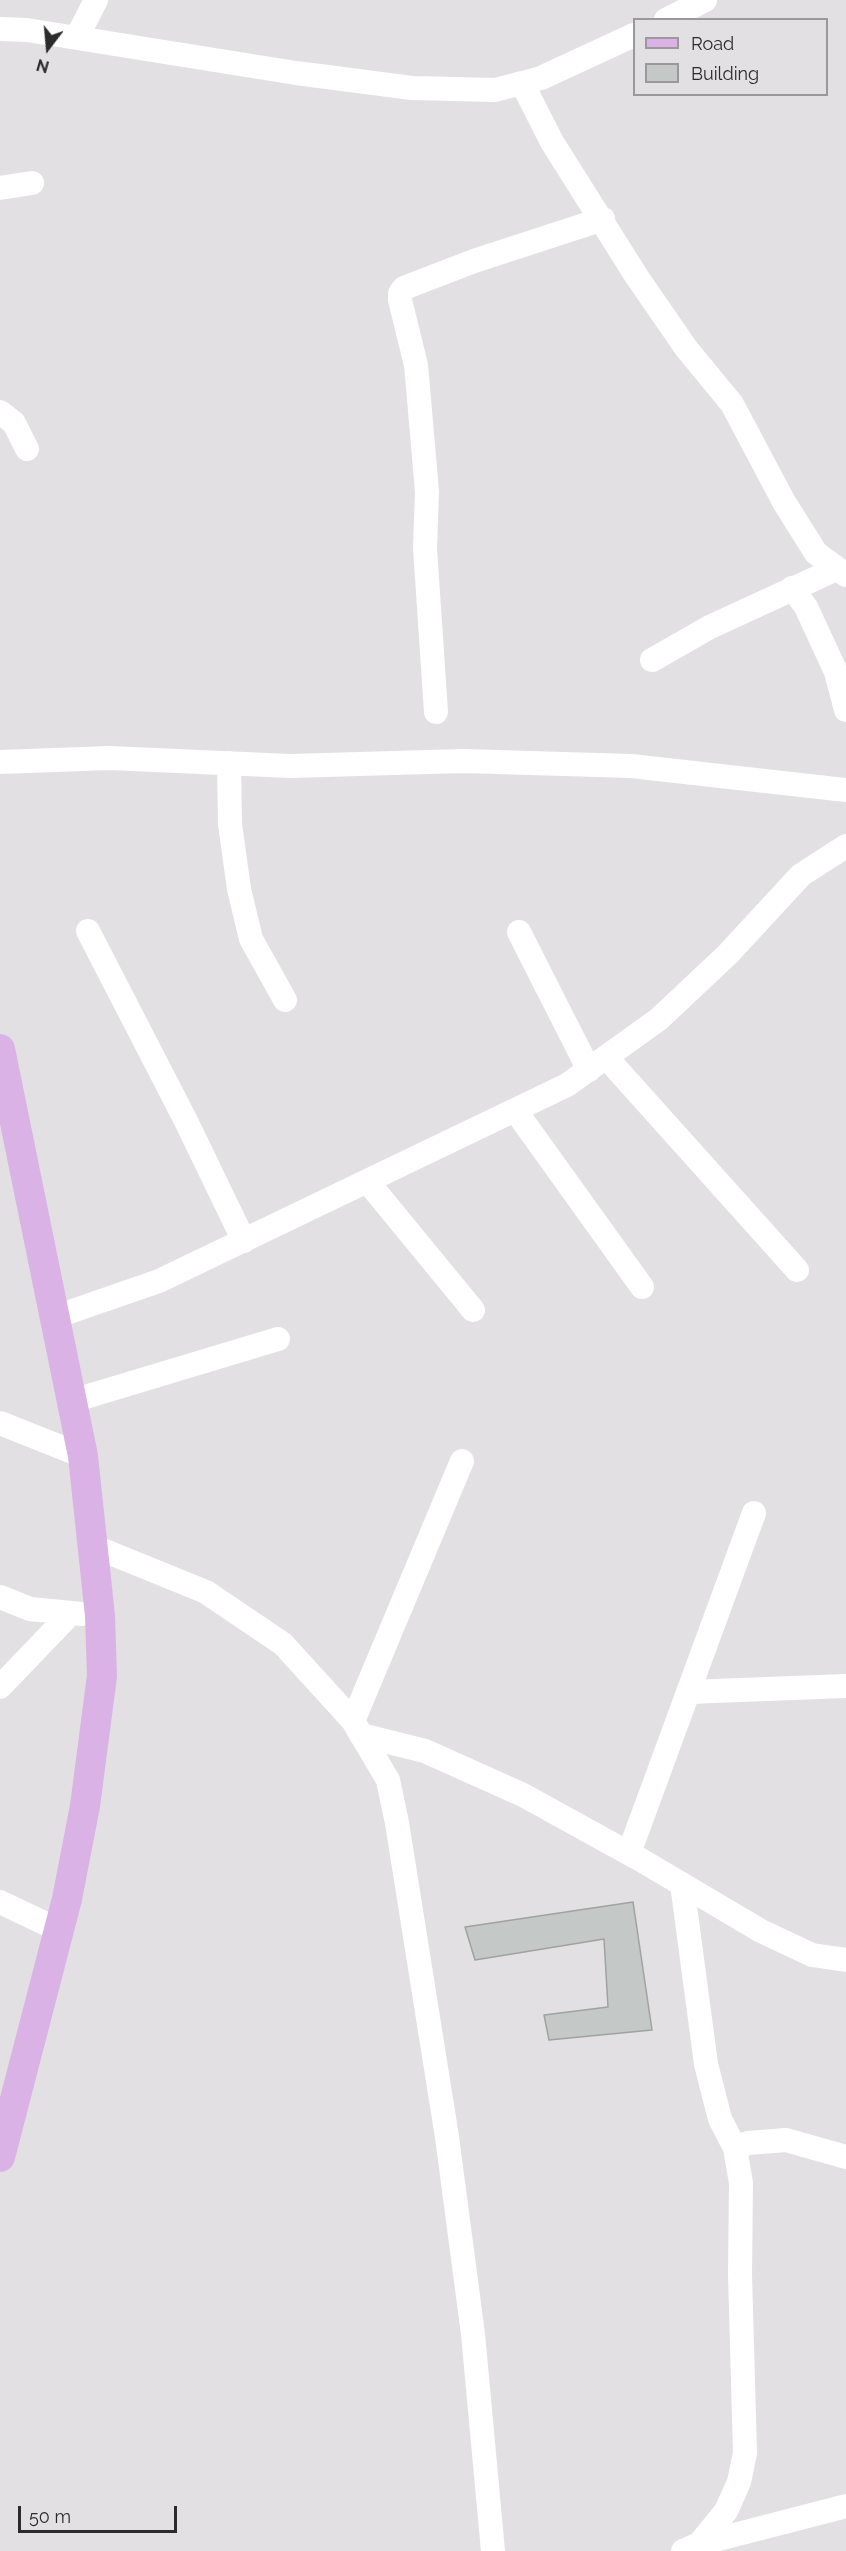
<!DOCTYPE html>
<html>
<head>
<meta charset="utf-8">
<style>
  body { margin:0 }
  #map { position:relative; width:846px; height:2551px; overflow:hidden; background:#e2e0e3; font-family:Raleway,sans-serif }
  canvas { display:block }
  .legend { position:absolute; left:633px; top:18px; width:195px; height:78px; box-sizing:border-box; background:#e2e0e3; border:2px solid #99989a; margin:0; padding:8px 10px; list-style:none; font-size:18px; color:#2c2b2c }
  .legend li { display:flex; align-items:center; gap:12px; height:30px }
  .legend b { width:30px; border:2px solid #99989a }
  .north { position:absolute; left:18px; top:18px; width:60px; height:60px; -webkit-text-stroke:4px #e2e0e3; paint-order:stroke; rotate:196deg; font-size:16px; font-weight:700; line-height:24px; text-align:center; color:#2c2b2c }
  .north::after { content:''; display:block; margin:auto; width:21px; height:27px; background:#2c2b2c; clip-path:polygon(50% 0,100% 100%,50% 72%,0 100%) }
  .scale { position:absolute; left:18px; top:2506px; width:159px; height:27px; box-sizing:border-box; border:3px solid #2c2b2c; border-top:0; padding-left:8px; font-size:18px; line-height:21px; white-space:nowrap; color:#2c2b2c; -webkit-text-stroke:4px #e2e0e3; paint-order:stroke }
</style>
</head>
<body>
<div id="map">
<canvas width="846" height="2551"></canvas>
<ul class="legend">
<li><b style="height:8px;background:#dab2e5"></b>Road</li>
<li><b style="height:16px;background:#c4c8c6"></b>Building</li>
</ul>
<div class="north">N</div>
<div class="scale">50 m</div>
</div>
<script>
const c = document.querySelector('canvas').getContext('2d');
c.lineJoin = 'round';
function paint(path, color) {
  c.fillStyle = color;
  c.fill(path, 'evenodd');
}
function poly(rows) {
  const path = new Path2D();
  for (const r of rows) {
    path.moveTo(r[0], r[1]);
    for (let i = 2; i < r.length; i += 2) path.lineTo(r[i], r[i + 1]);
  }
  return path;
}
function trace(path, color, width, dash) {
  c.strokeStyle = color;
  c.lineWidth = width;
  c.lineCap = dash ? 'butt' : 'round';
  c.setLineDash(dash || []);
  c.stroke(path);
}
const building = poly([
  [633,1902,652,2030,549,2040,544,2015,608,2007,604,1939,475,1960,465,1927,633,1902]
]);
paint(building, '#c4c8c6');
trace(building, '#9fa3a0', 1.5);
trace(poly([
  [666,20,705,0],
  [0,29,27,30,296,73,412,88,495,90,541,78,634,35],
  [77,37,96,0],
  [522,83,552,142,637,277,686,348,732,404,784,502,816,553,846,575],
  [0,188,32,183],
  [0,412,14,423,27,449],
  [792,588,806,607,836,672,846,710],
  [652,660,710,627,836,569],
  [436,712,425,548,427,492,419,399,416,365,400,300,400,293,404,288,474,261,603,219],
  [0,762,109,758,290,766,463,761,631,766,846,790],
  [229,763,230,824,239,889,251,939,285,1000],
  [88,931,186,1121,244,1241],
  [519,932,589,1070],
  [606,1057,797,1270],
  [515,1110,642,1287],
  [367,1181,473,1310],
  [55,1317,159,1281,567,1085,659,1019,728,954,801,875,846,846],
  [72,1401,278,1339],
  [0,1423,83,1456],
  [93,1546,206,1592,283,1644,353,1721,388,1780,397,1823,447,2137,473,2334,493,2551],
  [0,1597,30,1609,82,1614],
  [0,1687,71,1613],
  [688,1692,846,1686],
  [353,1721,462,1461],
  [361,1735,425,1751,523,1795,641,1860,761,1931,812,1955,846,1960],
  [629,1853,754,1513],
  [682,1884,706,2064,720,2119,735,2148,741,2183,740,2274,745,2453,739,2482,726,2511,699,2544],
  [0,1902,59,1930],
  [735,2148,748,2143,786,2140,846,2157],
  [683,2551,699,2544,846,2506]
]), '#fff', 24);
trace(poly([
  [0,1049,83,1456,100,1616,102,1676,85,1806,67,1899,0,2157]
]), '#dab2e5', 30);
</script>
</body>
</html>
